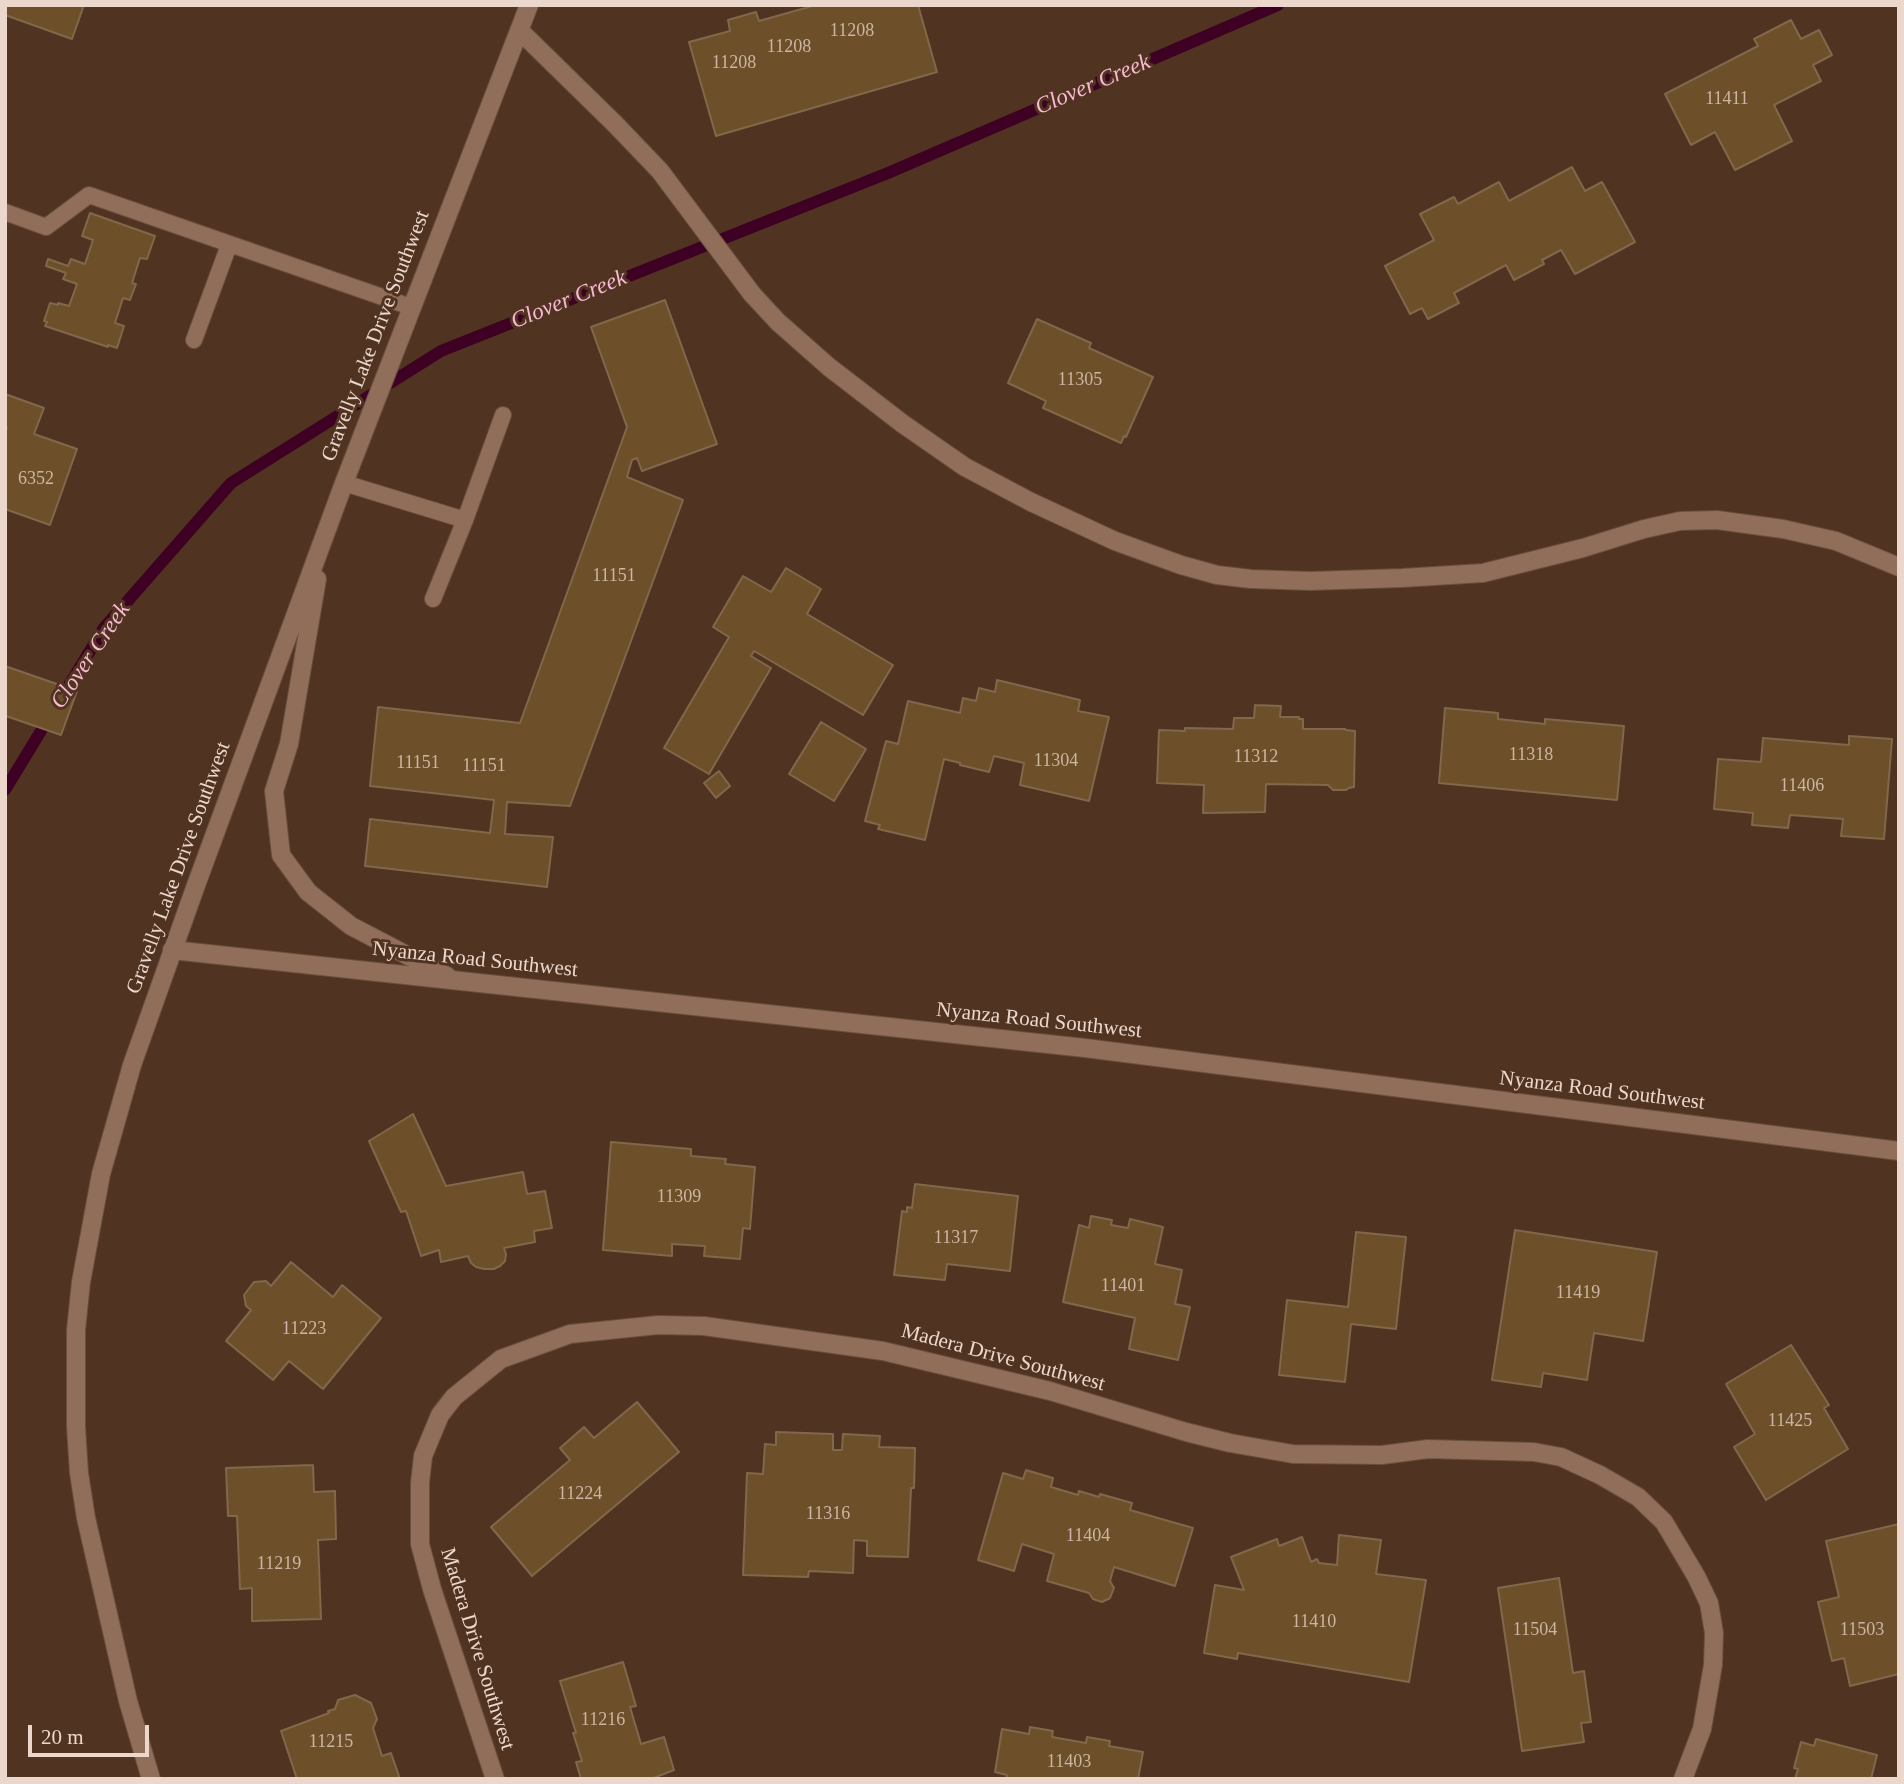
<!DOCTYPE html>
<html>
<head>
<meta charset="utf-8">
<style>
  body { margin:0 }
  #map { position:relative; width:1904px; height:1784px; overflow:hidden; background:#513321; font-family:Georgia,serif }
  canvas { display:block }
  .frame { position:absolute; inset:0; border:7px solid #ebd7cc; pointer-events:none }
  .scale { position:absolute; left:28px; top:1725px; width:121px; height:32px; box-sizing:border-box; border:4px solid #ebd7cc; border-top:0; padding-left:9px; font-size:21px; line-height:24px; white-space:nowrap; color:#ebd7cc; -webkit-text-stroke:5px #513321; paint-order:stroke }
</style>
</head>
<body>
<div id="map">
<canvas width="1904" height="1784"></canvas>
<div class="frame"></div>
<div class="scale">20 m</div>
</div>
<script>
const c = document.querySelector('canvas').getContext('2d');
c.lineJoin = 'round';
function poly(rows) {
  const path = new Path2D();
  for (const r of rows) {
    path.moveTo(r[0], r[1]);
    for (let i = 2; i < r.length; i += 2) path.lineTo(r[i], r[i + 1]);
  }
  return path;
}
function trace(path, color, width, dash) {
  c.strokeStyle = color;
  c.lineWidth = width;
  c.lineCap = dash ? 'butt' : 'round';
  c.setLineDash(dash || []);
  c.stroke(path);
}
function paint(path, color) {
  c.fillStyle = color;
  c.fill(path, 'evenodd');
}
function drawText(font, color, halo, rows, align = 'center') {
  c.font = font + ' Georgia,serif';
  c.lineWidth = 6;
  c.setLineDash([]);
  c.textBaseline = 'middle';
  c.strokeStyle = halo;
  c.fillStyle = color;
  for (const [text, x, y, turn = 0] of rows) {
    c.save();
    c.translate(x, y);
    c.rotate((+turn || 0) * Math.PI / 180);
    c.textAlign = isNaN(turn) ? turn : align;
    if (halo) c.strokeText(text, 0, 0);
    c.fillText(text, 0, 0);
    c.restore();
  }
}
trace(poly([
  [60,700,104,628,231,483,441,351,888,173,1278,5],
  [5,790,50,716]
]), '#3e0023', 12);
const building = poly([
  [5,5,84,5,72,39,5,15,5,5],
  [816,5,918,5,937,72,716,136,689,42,730,31,728,20,756,12,759,21,816,5],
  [1791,20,1801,39,1819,30,1832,55,1813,65,1821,81,1774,105,1792,141,1735,170,1715,132,1691,145,1665,94,1758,46,1754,39,1791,20],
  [1572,167,1585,191,1602,182,1635,242,1575,274,1561,250,1542,260,1544,264,1514,280,1506,265,1454,293,1459,303,1428,319,1422,308,1410,314,1385,266,1434,240,1420,214,1454,197,1458,204,1499,182,1509,201,1572,167],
  [90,213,155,236,147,259,140,258,132,283,136,284,130,300,123,298,115,323,124,326,117,348,108,345,108,347,45,326,47,322,44,321,50,303,58,305,58,303,69,306,77,284,63,279,66,273,46,266,48,259,68,266,71,259,85,264,93,240,82,236,90,213],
  [665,300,717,444,642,471,637,458,632,460,627,477,683,500,570,806,507,802,505,834,553,837,547,887,365,866,370,819,490,833,494,800,370,786,378,707,520,723,627,427,591,327,665,300],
  [1037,319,1091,343,1089,348,1153,377,1126,437,1124,436,1121,443,1043,408,1046,401,1008,383,1037,319],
  [5,394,44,408,34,434,77,449,50,525,5,509,5,434,7,428,5,428,5,394],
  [786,568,821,589,807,614,893,665,863,715,754,651,751,656,771,668,709,774,664,748,729,637,713,627,743,576,771,592,786,568],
  [5,666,77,691,61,735,6,716,5,719,5,666],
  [997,680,1080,700,1078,711,1109,717,1089,801,1020,785,1024,763,994,756,989,772,960,765,960,763,944,759,925,840,878,829,880,825,865,821,886,741,898,744,908,701,960,713,963,698,976,701,979,688,995,692,997,680],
  [1255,705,1281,706,1280,717,1299,717,1299,719,1303,719,1303,729,1345,729,1346,730,1355,731,1354,787,1349,788,1346,790,1333,790,1328,785,1266,784,1265,812,1203,813,1204,785,1157,783,1159,730,1185,731,1185,728,1233,729,1234,718,1254,718,1255,705],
  [1445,708,1498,713,1498,719,1545,724,1545,719,1624,726,1617,800,1439,783,1445,708],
  [821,722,866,749,834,801,789,774,821,722],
  [1849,736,1892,739,1884,839,1841,836,1843,819,1790,815,1788,828,1752,825,1753,813,1714,809,1718,759,1761,762,1763,738,1849,745,1849,736],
  [719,771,730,786,716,798,704,783,719,771],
  [413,1114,446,1186,523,1172,527,1194,545,1191,552,1228,534,1231,535,1242,504,1248,506,1254,505,1261,500,1266,494,1269,484,1269,476,1267,471,1263,468,1256,441,1262,439,1250,421,1256,406,1211,401,1212,369,1141,413,1114],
  [611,1142,691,1149,691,1156,726,1159,725,1164,755,1167,750,1229,743,1228,740,1259,704,1256,705,1246,672,1244,672,1256,603,1250,611,1142],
  [915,1184,1018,1196,1010,1271,947,1264,945,1280,894,1275,902,1211,907,1212,907,1207,912,1208,915,1184],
  [1091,1216,1112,1220,1111,1225,1128,1228,1130,1219,1163,1227,1155,1264,1182,1270,1175,1304,1190,1307,1178,1360,1129,1349,1135,1318,1063,1302,1079,1225,1089,1228,1091,1216],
  [1515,1230,1657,1252,1643,1341,1594,1333,1587,1380,1543,1373,1541,1387,1492,1380,1515,1230],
  [1356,1232,1406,1237,1396,1329,1351,1324,1345,1382,1279,1375,1287,1300,1348,1307,1356,1232],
  [291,1262,333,1297,342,1285,381,1318,323,1389,289,1361,273,1380,226,1341,251,1310,246,1306,244,1295,254,1282,266,1281,271,1286,291,1262],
  [1791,1345,1829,1405,1824,1408,1848,1449,1766,1500,1734,1447,1755,1434,1726,1384,1791,1345],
  [637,1402,679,1452,532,1576,491,1527,570,1460,560,1448,584,1427,594,1438,637,1402],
  [776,1432,833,1434,833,1450,842,1450,843,1434,880,1436,879,1447,915,1448,914,1488,911,1488,908,1557,867,1556,867,1541,854,1540,853,1573,809,1571,808,1577,743,1575,747,1473,763,1474,765,1444,776,1445,776,1432],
  [313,1465,314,1492,335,1491,336,1539,318,1540,321,1619,252,1621,252,1588,240,1589,237,1516,228,1516,226,1468,313,1465],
  [1026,1470,1053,1478,1051,1487,1078,1495,1079,1491,1099,1497,1100,1494,1132,1503,1130,1510,1193,1528,1175,1586,1114,1567,1110,1581,1114,1588,1110,1598,1102,1602,1093,1599,1089,1593,1047,1581,1054,1554,1022,1544,1014,1571,978,1560,1003,1473,1023,1479,1026,1470],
  [1899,1524,1899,1674,1850,1686,1844,1658,1832,1661,1818,1602,1839,1597,1826,1541,1899,1524],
  [1339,1535,1381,1540,1376,1574,1426,1580,1409,1682,1238,1653,1237,1659,1204,1653,1215,1585,1244,1590,1231,1557,1277,1539,1279,1546,1302,1537,1311,1562,1317,1559,1319,1563,1337,1565,1339,1535],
  [1559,1578,1573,1673,1584,1671,1591,1722,1581,1723,1584,1742,1522,1751,1498,1588,1559,1578],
  [623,1662,636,1706,630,1707,641,1744,664,1737,674,1770,651,1779,581,1779,576,1762,582,1761,573,1733,576,1733,560,1681,623,1662],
  [355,1695,371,1703,377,1719,373,1728,382,1756,391,1753,400,1779,297,1779,281,1731,329,1713,328,1711,335,1709,338,1700,355,1695],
  [1030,1727,1053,1731,1052,1737,1086,1743,1087,1737,1110,1741,1109,1746,1143,1752,1138,1779,1006,1779,1007,1775,995,1772,1002,1729,1029,1734,1030,1727],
  [1816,1739,1877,1755,1871,1779,1795,1779,1798,1769,1794,1768,1801,1742,1814,1746,1816,1739]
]);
paint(building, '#6d5029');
trace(building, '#80684b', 2);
const lane = poly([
  [5,212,46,227,89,195,411,307],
  [194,340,229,245],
  [344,483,465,520,433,599],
  [465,520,503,415]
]);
const street = poly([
  [520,31,616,125,660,171,752,294,778,322,829,367,903,424,965,467,1031,502,1115,541,1181,565,1217,575,1251,579,1310,581,1402,578,1483,573,1583,548,1644,529,1680,521,1717,520,1783,529,1836,541,1899,567],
  [495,1779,432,1589,420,1544,420,1483,423,1456,440,1415,454,1397,501,1359,570,1334,658,1325,704,1326,883,1351,1050,1391,1186,1432,1230,1443,1293,1454,1382,1455,1428,1449,1534,1452,1561,1457,1600,1475,1638,1497,1664,1522,1696,1576,1709,1603,1714,1633,1713,1665,1702,1729,1683,1779]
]);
const secondary = poly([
  [317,579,289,744,274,791,281,855,308,892,351,926,447,976],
  [172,950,1085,1048,1899,1151],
  [151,1779,128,1701,86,1518,79,1473,76,1427,76,1330,81,1282,101,1174,132,1065,195,888,344,483,529,5]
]);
trace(lane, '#694f3f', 18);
trace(street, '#694f3f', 20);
trace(secondary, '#694f3f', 20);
trace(lane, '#906e5a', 16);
trace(street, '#906e5a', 18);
trace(secondary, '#906e5a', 18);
drawText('18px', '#ccb5a3', null, [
  ["11208",852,31],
  ["11208",789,47],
  ["11208",734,63],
  ["11411",1727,99],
  ["11305",1080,380],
  ["6352",36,479],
  ["11151",614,576],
  ["11318",1531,755],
  ["11312",1256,757],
  ["11304",1056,761],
  ["11151",418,763],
  ["11151",484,766],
  ["11406",1802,786],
  ["11309",679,1197],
  ["11317",956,1238],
  ["11401",1123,1286],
  ["11419",1578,1293],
  ["11223",304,1329],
  ["11425",1790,1421],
  ["11224",580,1494],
  ["11316",828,1514],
  ["11404",1088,1536],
  ["11219",279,1564],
  ["11410",1314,1622],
  ["11504",1535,1630],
  ["11503",1862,1630],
  ["11216",603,1720],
  ["11215",331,1742],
  ["11403",1069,1762]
]);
drawText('21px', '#ebd7cc', '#513321', [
  ["Gravelly Lake Drive Southwest",376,336,-69],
  ["Gravelly Lake Drive Southwest",179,868,-70],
  ["Nyanza Road Southwest",475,960,6],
  ["Nyanza Road Southwest",1039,1021,6],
  ["Nyanza Road Southwest",1602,1091,7],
  ["Madera Drive Southwest",1003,1358,15],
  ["Madera Drive Southwest",477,1649,73]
]);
drawText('italic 23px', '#f9bad4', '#513321', [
  ["Clover Creek",1093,85,-23],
  ["Clover Creek",569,300,-22],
  ["Clover Creek",91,656,-56]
]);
</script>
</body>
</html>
